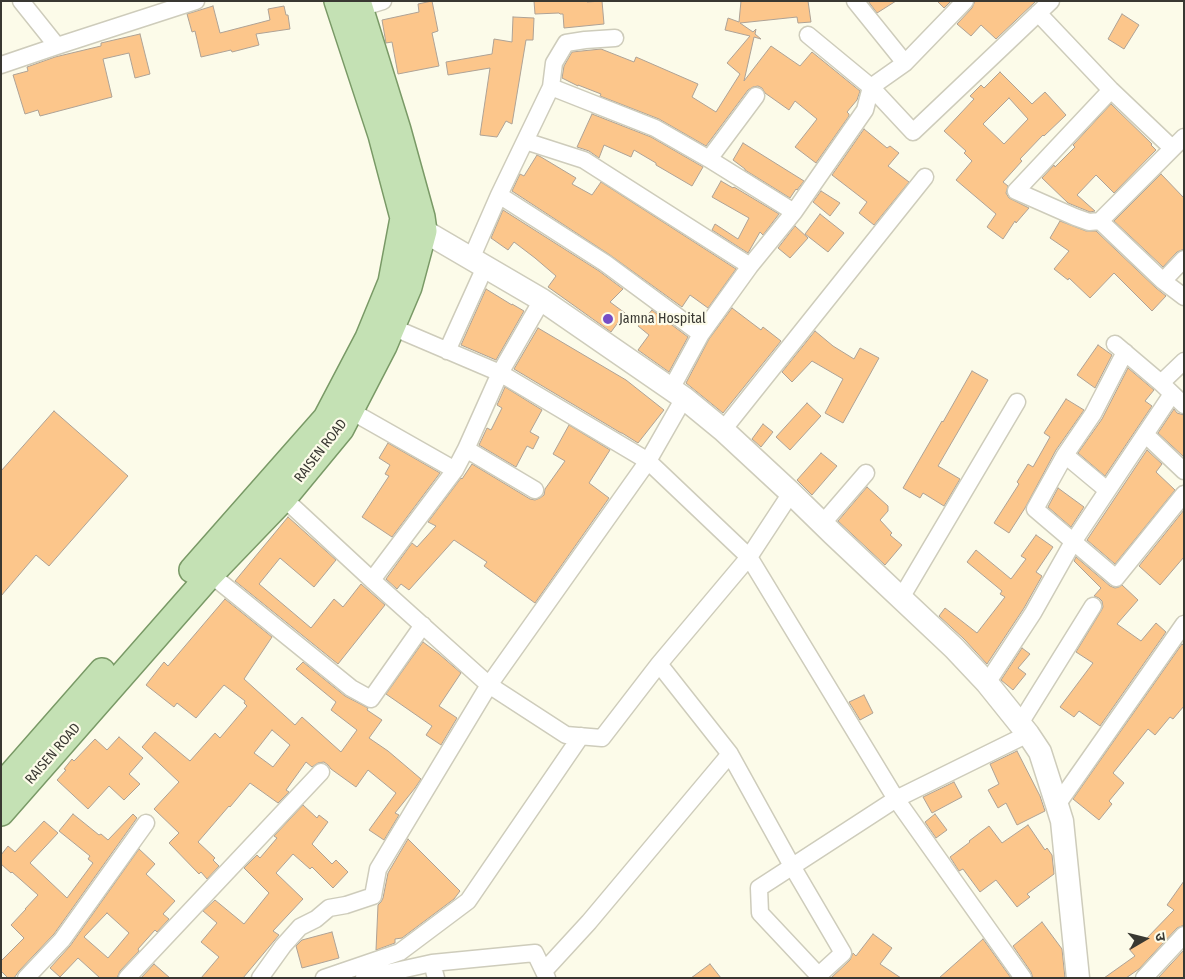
<!DOCTYPE html>
<html>
<head>
<meta charset="utf-8">
<style>
  body { margin:0 }
  #map { position:relative; width:1185px; height:979px; overflow:hidden; background:#fcfbe9; font-family:"Fira Sans Condensed","Noto Sans Devanagari",sans-serif }
  canvas { display:block }
  .frame { position:absolute; inset:0; border:2px solid #393832; pointer-events:none }
  .north { position:absolute; left:1120px; top:914px; width:50px; height:50px; -webkit-text-stroke:4px #fcfbe9; paint-order:stroke; rotate:82deg; font-size:14px; font-weight:700; line-height:20px; text-align:center; color:#393832 }
  .north::after { content:''; display:block; margin:auto; width:18px; height:22px; background:#393832; clip-path:polygon(50% 0,100% 100%,50% 72%,0 100%) }
</style>
</head>
<body>
<div id="map">
<canvas width="1185" height="979"></canvas>
<div class="frame"></div>
<div class="north">उ</div>
</div>
<script>
const c = document.querySelector('canvas').getContext('2d');
c.lineJoin = 'round';
function paint(path, color) {
  c.fillStyle = color;
  c.fill(path, 'evenodd');
}
function poly(rows) {
  const path = new Path2D();
  for (const r of rows) {
    path.moveTo(r[0], r[1]);
    for (let i = 2; i < r.length; i += 2) path.lineTo(r[i], r[i + 1]);
  }
  return path;
}
function trace(path, color, width, dash) {
  c.strokeStyle = color;
  c.lineWidth = width;
  c.lineCap = dash ? 'butt' : 'round';
  c.setLineDash(dash || []);
  c.stroke(path);
}
function drawText(font, color, halo, rows, align = 'center') {
  c.font = font + ' "Fira Sans Condensed",sans-serif';
  c.lineWidth = 4.5;
  c.setLineDash([]);
  c.textBaseline = 'middle';
  c.strokeStyle = halo;
  c.fillStyle = color;
  for (const [text, x, y, turn = 0] of rows) {
    c.save();
    c.translate(x, y);
    c.rotate((+turn || 0) * Math.PI / 180);
    c.textAlign = isNaN(turn) ? turn : align;
    if (halo) c.strokeText(text, 0, 0);
    c.fillText(text, 0, 0);
    c.restore();
  }
}
const building = poly([
  [432,1,438,31,432,33,439,66,398,74,392,42,386,43,382,20,419,12,418,4,432,1],
  [534,1,587,1,587,2,602,1,604,24,564,28,563,14,560,14,559,13,535,14,534,1],
  [741,1,808,1,811,22,798,23,797,17,740,23,753,32,756,29,755,34,761,39,754,37,744,81,771,46,800,66,812,52,860,91,857,100,847,112,849,114,849,116,816,163,795,147,817,119,795,101,789,110,765,93,762,88,758,86,753,87,748,90,706,146,659,119,600,96,601,94,578,85,578,86,562,78,564,66,572,52,601,49,634,62,636,57,698,84,692,97,716,112,740,74,727,63,750,36,725,30,728,18,739,22,741,1],
  [868,1,896,1,877,13,868,1],
  [937,1,951,1,944,8,937,1],
  [975,1,1036,1,996,39,981,25,971,36,957,24,972,8,975,1],
  [213,6,220,33,270,20,268,9,284,6,286,15,288,15,290,29,256,34,259,45,232,52,231,50,201,57,195,31,192,32,187,14,213,6],
  [1122,14,1139,25,1124,49,1108,39,1122,14],
  [513,17,534,18,533,40,526,40,512,124,506,121,497,137,480,135,490,68,448,75,446,62,492,54,494,39,512,42,513,17],
  [140,34,150,74,135,78,129,53,103,59,112,97,40,116,38,110,25,114,13,75,28,71,27,67,55,57,101,46,101,43,140,34],
  [1000,72,1032,104,1045,92,1066,115,1044,136,1043,135,1020,159,1022,161,1003,182,1008,186,1006,193,1009,198,1029,208,1016,223,1015,221,1003,239,987,227,996,214,956,180,972,161,964,153,966,151,944,131,974,99,970,96,981,85,984,88,1000,72],
  [1009,98,1028,119,1004,144,983,124,1009,98],
  [1111,104,1152,144,1151,145,1156,150,1114,193,1096,175,1077,195,1095,211,1090,212,1068,203,1042,178,1054,165,1055,167,1075,147,1073,145,1111,104],
  [592,114,651,137,703,167,692,186,656,165,656,163,634,150,631,157,604,145,599,158,589,151,577,147,592,114],
  [864,129,887,148,890,146,899,153,888,166,909,182,874,225,859,213,867,202,832,175,864,129],
  [743,143,804,181,797,190,796,189,790,198,745,170,745,169,733,160,743,143],
  [537,155,541,157,576,178,572,184,592,195,601,182,736,269,708,308,690,295,682,307,610,255,512,191,520,174,524,176,537,155],
  [1161,174,1184,198,1184,249,1177,252,1163,267,1114,221,1161,174],
  [721,181,733,188,734,187,779,214,763,235,760,232,748,253,712,230,715,224,738,239,749,218,712,197,721,181],
  [821,191,840,203,830,216,813,202,821,191],
  [503,210,599,271,623,289,610,302,625,313,611,332,548,287,556,276,535,258,514,242,508,250,491,238,503,210],
  [820,214,844,233,828,252,805,234,820,214],
  [1060,221,1086,231,1096,231,1156,288,1166,296,1152,311,1114,273,1090,298,1069,278,1068,280,1054,269,1069,251,1050,238,1060,221],
  [795,226,808,238,790,258,778,248,795,226],
  [486,289,512,305,512,304,524,311,496,360,461,345,486,289],
  [732,308,761,330,763,327,781,341,723,413,686,383,709,339,732,308],
  [652,310,688,337,669,372,638,350,649,335,638,326,652,310],
  [538,328,626,380,664,410,638,443,622,433,621,433,514,369,538,328],
  [815,331,833,346,854,359,860,348,879,358,843,423,825,413,843,379,812,361,792,382,782,372,815,331],
  [1098,345,1112,355,1095,388,1077,375,1098,345],
  [1128,368,1154,390,1145,401,1152,406,1105,476,1078,453,1102,419,1128,368],
  [972,371,988,380,938,466,960,479,944,506,923,493,920,498,903,488,942,421,943,422,972,371],
  [505,387,542,410,530,432,539,437,533,449,527,446,516,467,479,445,487,428,491,430,502,408,497,405,505,387],
  [1066,399,1084,410,1056,450,1025,508,1009,533,994,523,1019,484,1017,482,1028,464,1033,467,1050,437,1044,433,1066,399],
  [807,403,821,416,790,450,776,437,807,403],
  [1174,409,1177,413,1184,415,1184,457,1158,433,1174,409],
  [54,411,128,476,49,566,36,555,1,596,1,471,54,411],
  [763,424,773,432,761,447,752,439,763,424],
  [569,425,610,450,589,483,609,498,535,603,484,566,487,562,454,540,409,590,401,584,397,589,386,579,412,543,417,547,436,526,428,522,461,478,462,479,472,464,530,499,535,500,540,498,544,495,545,489,565,461,553,454,569,425],
  [388,443,440,473,392,537,362,517,389,476,385,474,390,465,379,458,388,443],
  [1147,450,1162,464,1156,472,1175,490,1115,564,1087,540,1147,450],
  [821,453,837,466,812,495,797,480,821,453],
  [867,487,888,506,888,511,880,520,892,533,890,535,902,545,885,565,838,521,867,487],
  [1058,488,1084,507,1071,527,1048,507,1058,488],
  [1184,510,1184,557,1160,585,1139,566,1184,510],
  [288,517,336,560,314,587,280,558,259,584,311,628,334,599,343,607,361,584,385,605,338,664,235,581,288,517],
  [1036,535,1053,547,1036,572,1042,576,1024,608,987,664,964,639,939,616,945,608,977,633,1005,597,1000,594,1002,591,967,562,976,550,1011,579,1026,559,1021,556,1036,535],
  [1076,557,1110,586,1115,588,1119,587,1122,585,1138,600,1117,624,1141,641,1156,623,1166,632,1100,726,1079,711,1074,717,1060,707,1093,663,1076,652,1101,611,1103,607,1102,601,1099,598,1094,596,1101,588,1074,561,1076,557],
  [225,599,272,637,244,679,295,725,302,717,341,752,357,730,331,710,336,702,296,669,303,662,345,696,368,708,367,710,382,720,369,738,388,751,421,779,415,788,395,813,399,815,384,840,369,830,396,793,368,770,356,787,331,769,328,765,324,762,318,763,312,767,306,762,286,790,289,792,278,803,250,783,230,807,229,806,198,842,215,858,213,860,219,866,207,879,201,872,199,874,169,843,179,833,154,809,179,782,142,747,155,732,190,761,215,733,220,738,247,706,244,703,245,701,224,685,196,718,177,703,174,707,146,685,164,662,168,666,225,599],
  [272,730,290,745,273,767,254,753,272,730],
  [423,642,439,654,461,673,439,706,457,718,441,745,426,735,432,726,386,694,423,642],
  [1182,644,1184,646,1184,706,1173,719,1170,717,1155,735,1148,729,1113,773,1124,783,1109,801,1112,804,1099,820,1073,799,1182,644],
  [1022,648,1030,654,1018,668,1026,674,1013,690,1001,680,1022,648],
  [864,695,873,713,860,720,849,702,864,695],
  [119,737,143,758,129,774,140,784,124,800,109,786,88,809,57,780,66,770,64,769,72,759,74,761,95,739,107,750,119,737],
  [1017,751,1040,796,1045,811,1017,825,1006,803,998,808,988,790,999,784,990,764,1017,751],
  [954,782,962,797,932,813,923,797,954,782],
  [303,805,317,818,319,815,328,822,312,844,332,864,336,860,348,872,333,888,312,867,310,869,293,854,276,873,303,899,273,931,279,935,243,978,201,978,219,957,201,942,217,923,203,911,215,900,244,924,269,893,244,868,257,855,260,858,277,838,274,836,303,805],
  [73,814,99,835,101,834,108,840,133,814,137,818,54,934,19,971,14,978,8,978,1,971,1,961,24,938,11,925,26,909,25,909,38,895,12,872,11,873,1,864,1,855,8,846,15,852,44,821,58,833,30,863,67,898,93,863,88,859,90,856,59,831,73,814],
  [935,814,947,830,936,838,925,822,935,814],
  [1028,825,1045,850,1047,848,1052,855,1054,874,1027,894,1030,897,1017,907,996,880,980,892,963,869,959,871,950,857,970,842,969,841,989,826,1002,843,1028,825],
  [408,839,460,891,454,899,402,938,395,939,395,943,376,950,378,905,381,902,383,898,388,873,408,839],
  [139,849,155,864,146,874,175,901,163,914,169,919,157,932,155,930,138,949,139,951,120,971,117,978,100,978,78,958,60,977,50,968,70,946,139,849],
  [107,913,129,933,108,958,84,937,107,913],
  [1184,881,1184,925,1177,928,1139,969,1126,978,1104,978,1135,956,1129,949,1143,937,1145,940,1174,910,1167,905,1184,881],
  [1042,922,1062,949,1065,978,1033,978,1031,972,1013,946,1042,922],
  [332,932,339,958,302,968,296,946,302,940,332,932],
  [873,934,892,948,880,964,901,978,831,978,850,960,853,953,856,956,873,934],
  [983,939,1011,978,939,978,983,939],
  [1184,950,1184,978,1158,978,1184,950],
  [154,964,170,978,141,978,154,964],
  [710,964,721,978,691,978,710,964]
]);
paint(building, '#fcc68b');
trace(building, '#aea295', 1);
const street = poly([
  [21,1,57,46],
  [855,1,905,63],
  [350,11,383,1],
  [1038,13,1111,90,1172,148],
  [808,35,871,87,913,132,1051,1],
  [1,65,57,46,196,1],
  [551,87,655,128,709,159,794,212],
  [1184,137,1100,221,1163,281,1184,297],
  [525,141,584,160,750,266],
  [709,159,756,96],
  [499,195,605,263,701,334],
  [1100,221,1089,222,1075,217,1016,191,1111,90],
  [471,259,499,195,551,87,554,63,566,43,585,40,615,38],
  [1163,281,1184,259],
  [392,327,500,373,648,461,749,557,896,799,1023,978],
  [1115,344,1161,383,1184,405],
  [447,351,485,267],
  [1125,352,1093,414,1065,455,1035,509,1116,578,1184,494],
  [1161,383,1184,361],
  [671,389,701,334,750,266,794,212,865,110,871,87,905,63,965,1],
  [351,411,455,470],
  [723,430,925,177],
  [1145,434,1184,471],
  [466,449,535,490],
  [1065,455,1107,490],
  [277,492,372,580,489,685,566,735,602,738,659,664,749,557,791,493],
  [822,524,866,473],
  [204,569,351,688,371,699,423,625],
  [372,580,455,470,466,449,500,373,542,300],
  [901,598,1017,402],
  [659,664,730,754,792,866,843,953,819,975],
  [987,683,1033,613,1073,542,1172,394],
  [1019,725,1093,606],
  [1057,805,1184,624],
  [432,963,436,978],
  [544,971,589,922,730,754],
  [26,978,62,940,146,823],
  [127,978,321,772],
  [260,978,283,946,300,927,316,919,329,908,346,905,373,896,378,869,489,685,648,461,684,398],
  [324,978,400,952,468,901,581,736],
  [364,978,432,963,535,953,547,978],
  [821,978,760,913,759,888,896,799,1028,734],
  [1144,978,1184,935]
]);
const secondary = poly([
  [408,226,424,231,542,300,684,398,723,430,791,493,833,534,954,648,987,683,1028,734,1040,752,1057,805,1062,821,1078,978]
]);
const primary = poly([
  [192,570,326,418,368,338,391,282,403,218,381,135,337,1],
  [1,786,102,671],
  [1,813,210,575,284,498,341,429,384,346,409,287,424,231,422,217,398,130,358,1]
]);
trace(street, '#ceccbb', 19);
trace(secondary, '#ceccbb', 25);
trace(primary, '#799966', 28);
trace(street, '#fff', 16);
trace(secondary, '#fff', 22);
trace(primary, '#c4e1b4', 25);
for (const [x, y, r, color] of [
  [608,319,6,"#764dc6"]
]) {
  const dot = new Path2D();
  dot.arc(x, y, r, 0, 2 * Math.PI);
  c.fillStyle = color;
  c.fill(dot);
  trace(dot, '#fcfbe9', 2);
}
drawText('14px', '#393832', '#fcfbe9', [
  ["Jamna Hospital",619,319]
], 'left');
drawText('14px', '#393832', '#fcfbe9', [
  ["RAISEN ROAD",321,451,-52],
  ["RAISEN ROAD",53,754,-49]
]);
</script>
</body>
</html>
